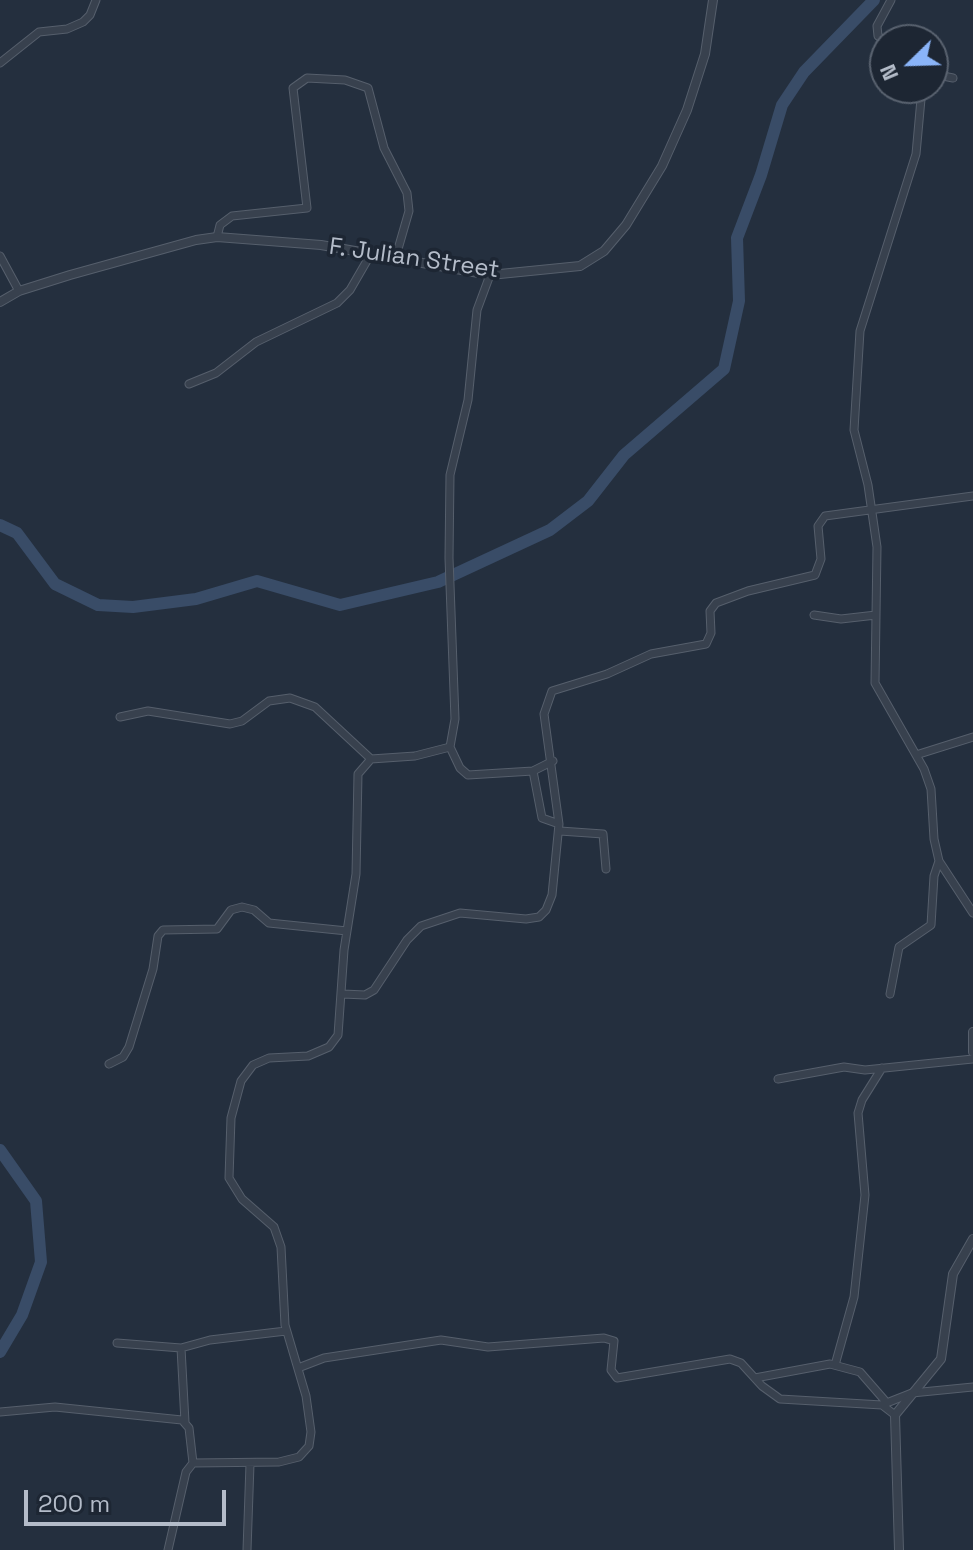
<!DOCTYPE html>
<html>
<head>
<meta charset="utf-8">
<style>
  body { margin:0 }
  #map { position:relative; width:973px; height:1550px; overflow:hidden; background:#242f3e; font-family:"Space Grotesk",sans-serif }
  canvas { display:block }
  .north { position:absolute; left:869px; top:24px; width:80px; height:80px; box-sizing:border-box; background:#1d2633; border:2px solid #59626f; border-radius:50%; rotate:247deg; font-size:22px; font-weight:700; line-height:32px; text-align:center; color:#b4bcc9 }
  .north::after { content:''; display:block; margin:auto; width:28px; height:36px; background:#8ab4f8; clip-path:polygon(50% 0,100% 100%,50% 72%,0 100%) }
  .scale { position:absolute; left:24px; top:1490px; width:202px; height:36px; box-sizing:border-box; border:4px solid #b4bcc9; border-top:0; padding-left:10px; font-size:24px; line-height:28px; white-space:nowrap; color:#b4bcc9; -webkit-text-stroke:6px #1d2633; paint-order:stroke }
</style>
</head>
<body>
<div id="map">
<canvas width="973" height="1550"></canvas>
<div class="north">N</div>
<div class="scale">200 m</div>
</div>
<script>
const c = document.querySelector('canvas').getContext('2d');
c.lineJoin = 'round';
function poly(rows) {
  const path = new Path2D();
  for (const r of rows) {
    path.moveTo(r[0], r[1]);
    for (let i = 2; i < r.length; i += 2) path.lineTo(r[i], r[i + 1]);
  }
  return path;
}
function trace(path, color, width, dash) {
  c.strokeStyle = color;
  c.lineWidth = width;
  c.lineCap = dash ? 'butt' : 'round';
  c.setLineDash(dash || []);
  c.stroke(path);
}
function drawText(font, color, halo, rows, align = 'center') {
  c.font = font + ' "Space Grotesk",sans-serif';
  c.lineWidth = 7;
  c.setLineDash([]);
  c.textBaseline = 'middle';
  c.strokeStyle = halo;
  c.fillStyle = color;
  for (const [text, x, y, turn = 0] of rows) {
    c.save();
    c.translate(x, y);
    c.rotate((+turn || 0) * Math.PI / 180);
    c.textAlign = isNaN(turn) ? turn : align;
    if (halo) c.strokeText(text, 0, 0);
    c.fillText(text, 0, 0);
    c.restore();
  }
}
trace(poly([
  [0,525,17,533,55,584,98,605,133,607,196,599,257,581,340,605,438,582,550,530,588,501,624,455,724,369,739,301,737,238,761,175,782,105,804,72,874,0],
  [0,1150,36,1201,41,1262,22,1315,0,1352]
]), '#394c67', 12);
const minor = poly([
  [885,41,878,36,877,26,891,0],
  [0,63,39,32,67,29,83,22,90,15,96,0],
  [933,74,953,78],
  [922,88,916,154,860,331,854,430,868,485,877,547,875,683,924,769,931,789,934,839,939,861,973,913],
  [217,237,220,225,232,216,307,208,293,88,307,78,345,80,368,88,384,148,407,193,409,211,396,256],
  [0,256,19,291],
  [189,384,216,373,256,342,337,303,350,290,372,252],
  [814,615,841,619,876,615],
  [120,717,148,711,230,724,242,721,269,701,290,698,315,707,371,759],
  [916,755,973,737],
  [533,771,553,761],
  [559,824,544,714,552,691,607,674,651,654,706,644,711,633,710,611,716,603,748,591,815,575,821,559,818,526,825,516,973,496],
  [560,831,603,834,606,869],
  [343,994,365,995,374,990,407,940,421,926,460,913,526,919,539,917,546,910,552,895,559,824,542,818,533,771,468,775,460,768,450,747],
  [890,994,899,947,931,925,934,876,939,861],
  [109,1064,123,1057,129,1047,153,969,158,936,163,930,217,929,231,910,242,907,254,910,269,923,347,931],
  [778,1079,844,1067,865,1070,973,1059],
  [117,1343,181,1348],
  [835,1365,854,1297,865,1195,858,1113,862,1100,882,1068],
  [298,1368,324,1358,441,1340,488,1347,604,1338,614,1341,611,1370,617,1378,730,1359,741,1363,762,1386,780,1399,882,1405,895,1415],
  [755,1378,830,1364,860,1372,887,1403],
  [884,1404,912,1393,973,1387],
  [0,1412,55,1407,182,1420,189,1428,193,1463],
  [185,1422,181,1348,210,1340,286,1331],
  [168,1550,186,1472,193,1463,279,1462,299,1457,309,1446,311,1432,306,1396,285,1325,281,1247,274,1227,242,1199,229,1178,231,1118,241,1081,253,1065,269,1058,308,1056,329,1047,338,1035,344,950,356,874,358,774,371,759,415,756,450,747,455,719,449,558,450,475,468,400,477,310,490,275],
  [247,1550,250,1464]
]);
const tertiary = poly([
  [0,302,19,291,70,275,196,240,217,237,321,245,490,275,580,266,604,251,626,225,662,166,687,110,705,54,713,0],
  [973,1032,973,1052],
  [899,1550,895,1415,941,1359,953,1274,973,1239]
]);
trace(minor, '#565f6c', 9);
trace(tertiary, '#565f6c', 10);
trace(minor, '#38414e', 7);
trace(tertiary, '#38414e', 8);
drawText('24px', '#b4bcc9', '#1d2633', [
  ["F. Julian Street",414,259,8]
]);
</script>
</body>
</html>
